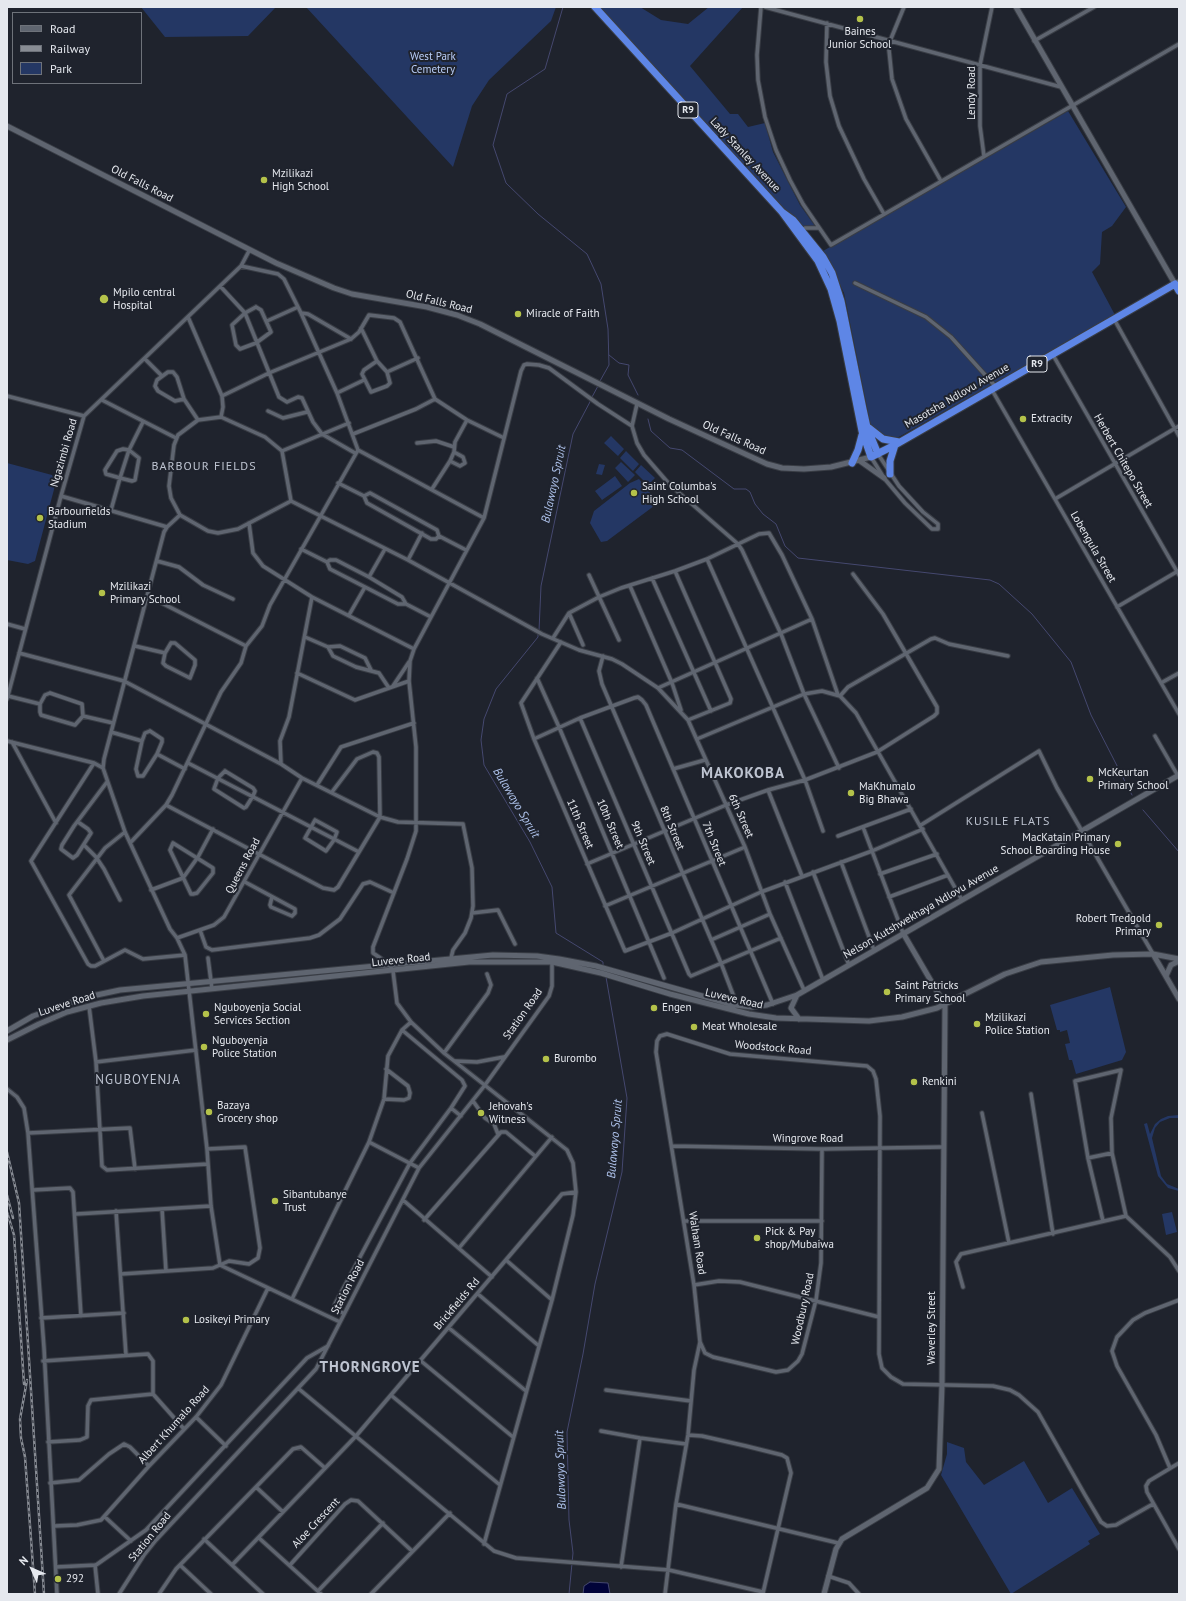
<!DOCTYPE html>
<html>
<head>
<meta charset="utf-8">
<style>
  body { margin:0 }
  #map { position:relative; width:1186px; height:1601px; overflow:hidden; background:#1f232d; font-family:"PT Sans",sans-serif }
  canvas { display:block }
  .frame { position:absolute; inset:0; border:8px solid #e5e8ee; pointer-events:none }
  .legend { position:absolute; left:12px; top:12px; width:130px; height:72px; box-sizing:border-box; background:#1f232d; border:1px solid #6e727a; margin:0; padding:5px 7px; list-style:none; font-size:12px; color:#e5e8ee }
  .legend li { display:flex; align-items:center; gap:8px; height:20px }
  .legend b { width:20px; border:1px solid #6e727a }
  .north { position:absolute; left:12px; top:1549px; width:40px; height:40px; -webkit-text-stroke:3px #1f232d; paint-order:stroke; rotate:315deg; font-size:11px; font-weight:700; line-height:16px; text-align:center; color:#e5e8ee }
  .north::after { content:''; display:block; margin:auto; width:14px; height:18px; background:#e5e8ee; clip-path:polygon(50% 0,100% 100%,50% 72%,0 100%) }
</style>
</head>
<body>
<div id="map">
<canvas width="1186" height="1601"></canvas>
<div class="frame"></div>
<ul class="legend">
<li><b style="height:5px;background:#5f6570"></b>Road</li>
<li><b style="height:5px;background:#888c94"></b>Railway</li>
<li><b style="height:11px;background:#243764"></b>Park</li>
</ul>
<div class="north">N</div>
</div>
<script>
const c = document.querySelector('canvas').getContext('2d');
c.lineJoin = 'round';
function paint(path, color) {
  c.fillStyle = color;
  c.fill(path, 'evenodd');
}
function poly(rows) {
  const path = new Path2D();
  for (const r of rows) {
    path.moveTo(r[0], r[1]);
    for (let i = 2; i < r.length; i += 2) path.lineTo(r[i], r[i + 1]);
  }
  return path;
}
function trace(path, color, width, dash) {
  c.strokeStyle = color;
  c.lineWidth = width;
  c.lineCap = dash ? 'butt' : 'round';
  c.setLineDash(dash || []);
  c.stroke(path);
}
function drawText(font, color, halo, rows, align = 'center') {
  c.font = font + ' "PT Sans",sans-serif';
  c.lineWidth = 4;
  c.setLineDash([]);
  c.textBaseline = 'middle';
  c.strokeStyle = halo;
  c.fillStyle = color;
  for (const [text, x, y, turn = 0] of rows) {
    c.save();
    c.translate(x, y);
    c.rotate((+turn || 0) * Math.PI / 180);
    c.textAlign = isNaN(turn) ? turn : align;
    if (halo) c.strokeText(text, 0, 0);
    c.fillText(text, 0, 0);
    c.restore();
  }
}
paint(poly([
  [141,7,276,7,248,36,165,37],
  [306,7,556,7,551,21,489,80,472,106,453,167],
  [599,7,640,7,661,20,688,24,709,7,743,7,690,66,730,114,738,114,748,127,765,123,773,152,800,205,815,226,802,226,783,209],
  [1068,111,1126,207,1112,226,1102,232,1100,264,1092,272,1115,315,897,438,888,439,871,427,844,293,823,251],
  [611,436,624,449,618,456,604,443],
  [626,451,639,464,633,471,620,458],
  [621,462,635,475,628,482,615,468],
  [7,463,52,475,56,482,35,561,28,564,7,560],
  [599,464,605,465,602,475,596,474],
  [641,465,655,478,648,485,635,472],
  [615,476,622,486,602,500,595,491],
  [639,479,658,503,607,541,601,542,590,523,594,511,630,483],
  [1110,987,1126,1052,1122,1060,1076,1074,1072,1060,1069,1060,1065,1044,1070,1043,1067,1030,1060,1032,1060,1030,1057,1030,1050,1005],
  [1179,1115,1179,1118,1170,1118,1160,1122,1155,1128,1152,1138,1161,1176,1167,1184,1179,1189,1179,1191,1168,1188,1158,1176,1144,1124,1147,1123,1150,1134,1155,1124,1161,1119,1168,1116],
  [1172,1212,1177,1232,1166,1235,1162,1214],
  [947,1442,964,1448,966,1462,984,1485,1024,1461,1048,1503,1072,1488,1100,1534,1088,1541,1090,1544,1011,1594,941,1475,947,1454]
]), '#243764');
const water = poly([
  [590,1582,608,1583,610,1594,583,1594,584,1586,590,1582]
]);
paint(water, '#010339');
trace(water, '#45486f', 1);
trace(poly([
  [563,7,545,69,507,94,493,145,506,183,538,214,587,254,601,284,608,329,609,365,600,381],
  [609,355,619,363,629,365,628,375,638,395],
  [592,397,598,386],
  [648,419,651,431,670,448,682,450,734,489,746,489,750,492,755,504,763,514,776,524,785,546,798,558,990,580,999,584,1032,614,1071,662,1091,715,1132,795],
  [539,631,541,586,573,434,591,400],
  [538,634,538,637,496,689,484,719,481,740,484,765,530,842,552,887,556,933,603,962,603,966],
  [1143,810,1179,852],
  [569,1594,573,1553,569,1520,567,1432,583,1354,595,1284,622,1172,627,1098,606,977]
]), '#45486f', 1);
const street = poly([
  [761,7,757,55,758,80,765,117,776,150,790,180,803,204,831,245,1179,44],
  [765,7,1061,87],
  [904,7,890,41,889,50,892,79,906,119,941,181],
  [827,23,826,62,830,96,839,126,864,179,884,214],
  [1034,41,1094,7],
  [984,156,980,126,980,65,992,7],
  [801,230,805,228,819,228],
  [855,283,926,317,951,337,996,387],
  [220,286,245,313,279,397,287,402,298,397,302,398,313,422,322,434,355,453],
  [256,307,261,310,271,332,256,343,240,349,236,345,232,325,245,313,256,307],
  [301,313,308,314,351,339],
  [188,317,222,396,223,407,221,417],
  [1114,319,1179,436],
  [267,321,298,307],
  [361,328,377,361],
  [1053,355,1179,575],
  [145,359,162,376],
  [377,361,387,372,390,383,387,386,371,392,362,374,364,370,377,361],
  [387,372,418,358],
  [992,390,1179,714],
  [337,393,364,380],
  [7,396,84,416],
  [222,396,269,373,351,339,359,332,369,315,394,318,400,322,435,399,467,420,504,438],
  [184,399,177,377,173,372,168,372,157,380,155,386,158,391,175,401,184,399,198,420],
  [102,400,176,438],
  [637,404,632,426,637,443,644,455,670,485,738,544,742,550,781,634,804,694,839,768],
  [268,411,283,418,307,412],
  [221,417,265,437,282,451,291,501,238,529,218,533,208,531,180,515,171,498,169,486,174,445,178,435,198,420,221,417],
  [353,434,416,409,435,399],
  [417,443,436,441,454,447],
  [358,450,484,518],
  [282,451,349,423],
  [871,457,884,478,905,503,932,529,938,529,938,524,923,512,899,486,878,454],
  [450,461,460,466,465,463,463,457,454,452],
  [338,483,364,496,370,493,437,530,439,536,436,539,431,539,367,503,364,496],
  [432,489,450,461,454,452,455,442,467,420],
  [61,496,167,527],
  [1055,499,1179,426],
  [291,501,408,560,542,634,579,650,612,659,622,664,658,688,688,720,745,847,770,914,804,990],
  [111,510,120,478,106,474,105,470,117,451,123,449,129,450,139,458,135,480,132,481,120,478,129,450,143,422],
  [180,515,167,527,164,532,104,759,103,768,125,832,170,929,177,938,185,955,207,1149,211,1206,220,1265,340,1322],
  [249,523,253,553,263,566,312,597,414,649],
  [439,536,466,550],
  [301,549,327,562],
  [707,559,805,780,823,831],
  [330,560,336,560,369,577,402,597,406,604,398,604,330,569,327,562,330,560],
  [408,560,422,533],
  [157,561,179,567,203,585,233,599],
  [675,571,731,699,730,703,688,720],
  [589,575,619,640],
  [369,577,385,549],
  [652,578,711,711],
  [630,586,672,683,681,710],
  [148,596,246,646],
  [406,604,431,617],
  [1117,607,1178,571],
  [569,613,583,645],
  [349,615,365,587],
  [7,624,25,629],
  [305,637,328,647,340,646,365,658,371,670],
  [553,638,569,613,599,597,621,588,675,571,707,559,759,534,769,533,782,555,812,619,838,695],
  [561,642,521,703,534,739,625,951,672,933,761,892,872,851,923,829],
  [171,643,175,643,195,660,195,665,190,678,166,666,163,663,165,653,171,643],
  [135,646,165,653],
  [328,647,333,656,356,667,379,673,389,688],
  [19,653,124,681,281,764,302,778,380,817,398,822,463,824,472,868,473,906,471,918,465,933,453,950,451,958],
  [603,656,599,671,602,684,721,963,734,997,734,1005],
  [297,673,355,700,409,681],
  [537,678,559,727,664,978],
  [1161,683,1179,673],
  [393,686,409,662],
  [658,688,812,619],
  [50,693,82,704,83,716,75,725,41,715,40,712,40,704,45,695,50,693],
  [8,696,40,704],
  [840,696,848,687,931,639,935,638,949,644,1008,656],
  [7,699,61,496,84,416,241,266,249,251],
  [83,716,113,723],
  [580,718,689,974,691,976,781,938],
  [150,731,162,739,162,742,157,754,143,776,138,776,136,769,142,741,145,733,150,731],
  [111,732,142,741],
  [1155,736,1178,776],
  [534,739,580,718,634,698,638,697,642,700,646,705,773,1004],
  [697,739,804,694,822,691,840,696,856,713,962,900],
  [7,741,94,763,103,768],
  [12,742,56,823],
  [157,754,185,769],
  [94,763,31,861,88,964,91,966,95,966,125,950,143,959,185,955],
  [188,763,359,852],
  [281,764,280,741,289,717,312,597],
  [673,769,705,760],
  [225,771,253,788,255,791,253,796,246,807,244,808,214,789,218,778,225,771],
  [317,785,341,747,414,723],
  [768,790,802,876],
  [166,805,323,888,334,890,338,887,380,817,379,757,377,753,373,752,357,759,332,792],
  [315,820,337,832,334,840,326,851,305,838,315,820],
  [78,822,88,829,91,833,77,855,73,858,61,849,62,845,74,826,107,782],
  [921,825,1039,751,1057,788,1153,954],
  [863,827,903,933],
  [838,836,911,809],
  [130,843,166,805,172,795,221,692,241,663,246,646,262,626,270,605,358,450,337,393,301,313,284,279,278,274,241,266],
  [173,843,213,868,213,873,197,893,193,894,191,894,170,850,173,843],
  [84,845,96,857,104,869,120,900],
  [841,862,874,950],
  [587,864,726,805,768,790,805,780,877,752,934,716,937,713,937,707,883,614,853,574],
  [813,872,849,965],
  [880,874,937,854],
  [245,882,295,909,295,913,292,916,271,907,270,905,272,897],
  [785,882,823,980],
  [151,890,183,878,198,857,213,829],
  [889,897,948,875],
  [605,906,745,847],
  [472,913,498,910,515,944],
  [200,930,206,947,212,950,310,938,319,935,340,919,363,884,370,882,394,893],
  [177,938,214,925,224,917,302,778],
  [711,940,770,914],
  [208,958,212,989],
  [104,961,69,895,105,848,125,832],
  [89,1006,96,1062],
  [196,1050,96,1062,102,1166,107,1170,208,1164],
  [444,1053,488,993,491,985,487,974],
  [455,1061,477,1062,504,1057],
  [7,1089,17,1097,24,1108,28,1133,44,1348,57,1594],
  [1031,1094,1053,1234],
  [384,1099,404,1100,409,1098,410,1093,408,1086,386,1069],
  [473,1101,485,1118,494,1124,498,1134],
  [451,1108,461,1116],
  [982,1113,1009,1243],
  [28,1133,130,1128,135,1169],
  [369,1142,419,1168],
  [672,1146,822,1149,944,1147],
  [822,1149,821,1263,816,1300,802,1354,798,1361,788,1370,776,1372,713,1357,705,1353,700,1342,694,1285,656,1052,657,1041,660,1036,667,1034,730,1054,867,1066,873,1071,876,1079,880,1116,879,1354,882,1368,891,1377,903,1384,993,1386,1010,1390,1019,1395,1038,1412,1085,1495,1101,1522,1107,1526,1116,1525,1153,1504],
  [1088,1158,1112,1153,1126,1216,1170,1257,1179,1271],
  [33,1190,70,1188,73,1192,81,1316],
  [403,1200,492,1277],
  [162,1209,166,1271],
  [116,1211,126,1355],
  [76,1214,211,1206],
  [424,1220,501,1132,506,1132,535,1156],
  [685,1221,822,1221],
  [1103,1221,1088,1158,1075,1081,1121,1070,1111,1118,1112,1153],
  [459,1248,552,1137],
  [506,1260,552,1300],
  [121,1274,213,1268,229,1261,249,1264,258,1258,260,1248,245,1147,207,1149],
  [694,1285,719,1281,740,1282,879,1317],
  [963,1287,956,1262,961,1254,1126,1216],
  [478,1294,539,1346],
  [292,1299,369,1142,384,1099,388,1056,402,1030,411,1022],
  [343,1313,334,1309,335,1304,410,1163,451,1108,465,1086,462,1080,402,1030],
  [41,1318,124,1313],
  [449,1328,526,1391],
  [43,1361,148,1354,153,1361,153,1394,184,1429],
  [421,1361,513,1437],
  [299,1389,494,1551,516,1558,669,1570,763,1592],
  [606,1390,691,1401],
  [392,1396,500,1485],
  [196,1417,226,1446],
  [601,1431,640,1438,686,1444],
  [688,1435,702,1436,746,1446,782,1455,787,1458,791,1473,763,1593],
  [48,1442,80,1440,87,1437,88,1406,91,1400,153,1394],
  [1179,1463,1149,1481,1146,1486,1147,1492,1179,1549],
  [1170,1468,1156,1435,1117,1366,1112,1351,1117,1337,1133,1320,1145,1313,1179,1300],
  [50,1483,79,1480,109,1454,124,1444,130,1447,149,1466],
  [256,1487,283,1512],
  [676,1504,838,1543],
  [105,1517,131,1541],
  [54,1526,77,1525,101,1520,149,1466,196,1417,221,1385,268,1288],
  [259,1538,321,1594],
  [204,1539,263,1594],
  [484,1544,552,1300,573,1215,576,1192,573,1163,567,1150,444,1053,411,1022,397,1003,393,971,389,964,373,953,373,947,407,859,416,831,416,747,409,681,410,661,414,649,484,518,521,371,524,365,527,364,539,365,549,368,598,404,632,426],
  [95,1565,98,1594],
  [180,1565,211,1594],
  [232,1565,356,1436,562,1194,576,1192],
  [290,1565,345,1504,351,1500,358,1501,412,1551],
  [56,1567,96,1565,146,1530,307,1358,328,1346],
  [621,1567,640,1438],
  [828,1576,849,1583,859,1594],
  [318,1591,383,1523],
  [119,1594,144,1555,156,1540,316,1369,419,1168,485,1085,549,996,552,986,552,962],
  [159,1594,176,1569,293,1449,301,1447,325,1468],
  [371,1594,450,1513],
  [665,1594,676,1504,688,1435,694,1370,700,1342]
]);
const secondary = poly([
  [1016,7,1175,284,1179,282],
  [7,126,276,263,334,288,352,294,427,307,457,315,480,324,669,419,767,464,782,468,804,469,831,467,871,457],
  [860,461,884,478],
  [1153,954,1179,999],
  [1166,976,1171,965,1179,961],
  [797,995,791,1008,799,1019],
  [7,1031,33,1016,63,1005,92,996,120,990,493,955,537,956,559,959,596,966,734,1005,752,1007,767,1005,797,995,1179,775],
  [7,1040,39,1024,67,1012,101,1003,143,996,469,962,552,962,601,973,670,994,749,1014,776,1018,869,1021,902,1017,937,1008,1005,974,1041,962,1113,955,1153,954,1179,959],
  [824,1594,836,1549,842,1539,927,1488,939,1469,942,1385,945,1005,903,933]
]);
const highway = poly([
  [595,7,782,212,793,220,823,257,832,273,841,301,863,409,867,427,878,454],
  [782,212,818,261,831,289,840,321,862,431,871,457,895,445,1175,284,1179,291],
  [869,428,883,439,899,442],
  [852,463,858,450,862,435],
  [890,474,890,461,895,445]
]);
trace(street, '#393d45', 5.5);
trace(secondary, '#393d45', 7);
trace(highway, '#393d45', 9);
trace(street, '#5f6570', 3.5);
trace(secondary, '#5f6570', 5);
trace(highway, '#5e86e6', 7);
const rail = poly([
  [7,1152,19,1203,44,1594],
  [7,1195,13,1218],
  [7,1212,14,1235,24,1384],
  [27,1380,20,1419,21,1438,25,1457,35,1594]
]);
trace(rail, '#888c94', 2.5);
trace(rail, '#1f232d', 1, [3]);
for (const [x, y, r, color] of [
  [860,19,4,"#b4c24a"],
  [264,180,4,"#b4c24a"],
  [104,299,5,"#b4c24a"],
  [518,314,4,"#b4c24a"],
  [1023,419,4,"#b4c24a"],
  [634,493,4,"#b4c24a"],
  [40,518,4,"#b4c24a"],
  [102,593,4,"#b4c24a"],
  [1090,779,4,"#b4c24a"],
  [851,793,4,"#b4c24a"],
  [1118,844,4,"#b4c24a"],
  [1159,925,4,"#b4c24a"],
  [887,992,4,"#b4c24a"],
  [654,1008,4,"#b4c24a"],
  [206,1014,4,"#b4c24a"],
  [977,1024,4,"#b4c24a"],
  [694,1027,4,"#b4c24a"],
  [204,1047,4,"#b4c24a"],
  [546,1059,4,"#b4c24a"],
  [914,1082,4,"#b4c24a"],
  [209,1112,4,"#b4c24a"],
  [481,1113,4,"#b4c24a"],
  [275,1201,4,"#b4c24a"],
  [757,1238,4,"#b4c24a"],
  [186,1320,4,"#b4c24a"],
  [58,1579,4,"#b4c24a"]
]) {
  const dot = new Path2D();
  dot.arc(x, y, r, 0, 2 * Math.PI);
  c.fillStyle = color;
  c.fill(dot);
  trace(dot, '#1f232d', 1.5);
}
for (const [x, y, w] of [
  [688,110,20],
  [1037,364,20]
]) {
  const box = new Path2D();
  box.roundRect(x - w / 2, y - 8, w, 16, 3);
  c.fillStyle = '#1f232d';
  c.fill(box);
  trace(box, '#e5e8ee', 1);
}
drawText('bold 10px', '#e5e8ee', null, [
  ["R9",688,110],
  ["R9",1037,364]
]);
drawText('11px', '#e5e8ee', '#1f232d', [
  ["Baines",860,32,"center"],
  ["Junior School",860,45,"center"],
  ["Mzilikazi",272,174],
  ["High School",272,187],
  ["Mpilo central",113,293],
  ["Hospital",113,306],
  ["Miracle of Faith",526,314],
  ["Extracity",1031,419],
  ["Saint Columba's",642,487],
  ["High School",642,500],
  ["Barbourfields",48,512],
  ["Stadium",48,525],
  ["Mzilikazi",110,587],
  ["Primary School",110,600],
  ["McKeurtan",1098,773],
  ["Primary School",1098,786],
  ["MaKhumalo",859,787],
  ["Big Bhawa",859,800],
  ["MacKatain Primary",1110,838,"right"],
  ["School Boarding House",1110,851,"right"],
  ["Robert Tredgold",1151,919,"right"],
  ["Primary",1151,932,"right"],
  ["Saint Patricks",895,986],
  ["Primary School",895,999],
  ["Nguboyenja Social",214,1008],
  ["Services Section",214,1021],
  ["Engen",662,1008],
  ["Mzilikazi",985,1018],
  ["Police Station",985,1031],
  ["Meat Wholesale",702,1027],
  ["Nguboyenja",212,1041],
  ["Police Station",212,1054],
  ["Burombo",554,1059],
  ["Renkini",922,1082],
  ["Bazaya",217,1106],
  ["Grocery shop",217,1119],
  ["Jehovah's",489,1107],
  ["Witness",489,1120],
  ["Sibantubanye",283,1195],
  ["Trust",283,1208],
  ["Pick & Pay",765,1232],
  ["shop/Mubaiwa",765,1245],
  ["Losikeyi Primary",194,1320],
  ["292",66,1579]
], 'left');
drawText('11px', '#b9cdf7', '#1f232d', [
  ["West Park",433,57],
  ["Cemetery",433,70]
]);
drawText('11px', '#e5e8ee', '#1f232d', [
  ["Lendy Road",972,93,-90],
  ["Lady Stanley Avenue",745,155,47],
  ["Old Falls Road",142,184,27],
  ["Old Falls Road",439,302,14],
  ["Masotsha Ndlovu Avenue",957,396,-30],
  ["Old Falls Road",734,438,24],
  ["Ngazimbi Road",64,453,-74],
  ["Herbert Chitepo Street",1123,461,60],
  ["Lobengula Street",1093,547,60],
  ["6th Street",741,816,66],
  ["11th Street",580,824,67],
  ["10th Street",610,824,67],
  ["8th Street",672,828,67],
  ["9th Street",643,843,67],
  ["7th Street",714,844,68],
  ["Queens Road",243,866,-62],
  ["Nelson Kutshwekhaya Ndlovu Avenue",921,912,-30],
  ["Luveve Road",401,960,-6],
  ["Luveve Road",734,999,13],
  ["Luveve Road",67,1004,-18],
  ["Station Road",523,1014,-55],
  ["Woodstock Road",773,1048,5],
  ["Wingrove Road",808,1139],
  ["Walham Road",697,1243,81],
  ["Station Road",348,1287,-63],
  ["Brickfields Rd",457,1304,-50],
  ["Woodbury Road",803,1309,-78],
  ["Waverley Street",932,1328,-90],
  ["Albert Khumalo Road",174,1425,-48],
  ["Aloe Crescent",316,1523,-47],
  ["Station Road",150,1537,-51]
]);
c.letterSpacing = '1px';
drawText('12px', '#bdc3d0', '#1f232d', [
  ["BARBOUR FIELDS",204,467],
  ["KUSILE FLATS",1008,822]
]);
c.letterSpacing = '0px';
drawText('italic 12px', '#aec2eb', '#1f232d', [
  ["Bulawayo Spruit",554,484,-78],
  ["Bulawayo Spruit",516,803,59],
  ["Bulawayo Spruit",615,1139,-85],
  ["Bulawayo Spruit",561,1470,-92]
]);
c.letterSpacing = '1px';
drawText('13px', '#bdc3d0', '#1f232d', [
  ["NGUBOYENJA",138,1080]
]);
c.letterSpacing = '0px';
c.letterSpacing = '1px';
drawText('bold 15px', '#bdc3d0', '#1f232d', [
  ["MAKOKOBA",743,774],
  ["THORNGROVE",370,1368]
]);
c.letterSpacing = '0px';
</script>
</body>
</html>
